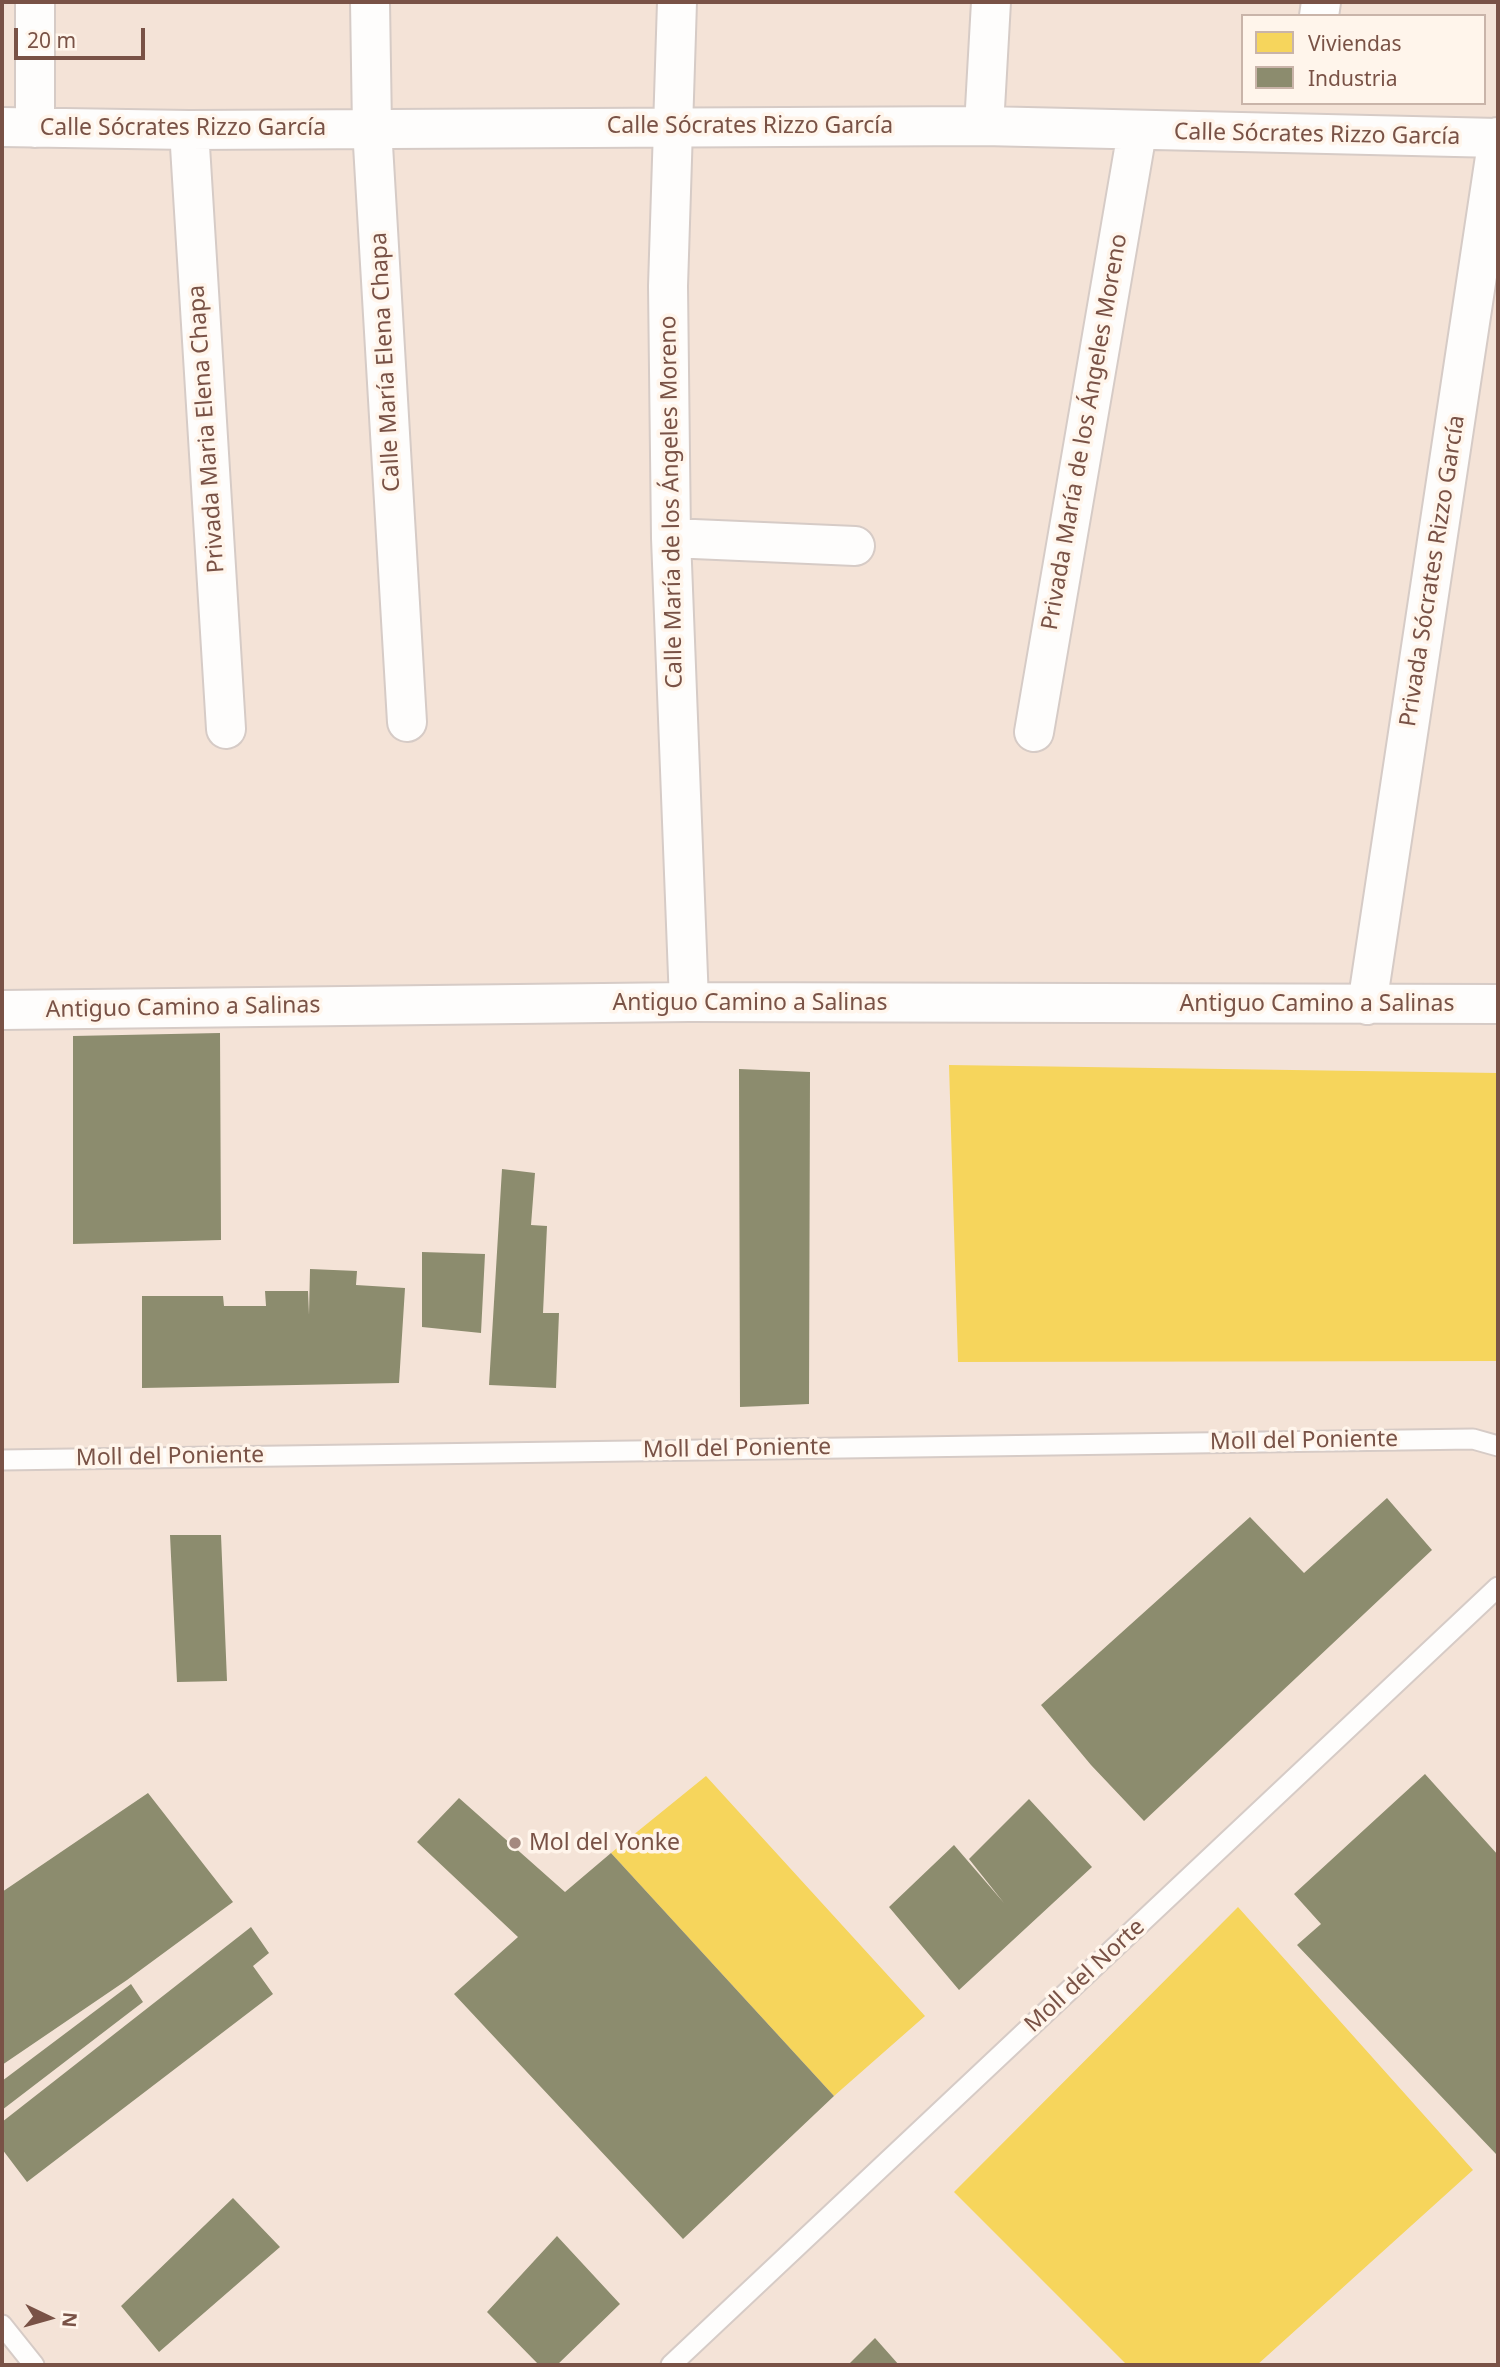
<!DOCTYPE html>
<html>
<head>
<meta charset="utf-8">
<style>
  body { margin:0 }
  #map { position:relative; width:1500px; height:2367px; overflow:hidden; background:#f8f0e9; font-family:"Noto Sans",sans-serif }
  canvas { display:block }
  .frame { position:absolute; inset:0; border:4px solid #795246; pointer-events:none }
  .legend { position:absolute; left:1241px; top:14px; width:245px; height:91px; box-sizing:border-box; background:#fff5eb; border:2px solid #c9b4a9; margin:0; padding:9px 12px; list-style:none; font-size:21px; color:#795246 }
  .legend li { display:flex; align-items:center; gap:14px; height:35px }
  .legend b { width:35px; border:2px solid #c9b4a9 }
  .north { position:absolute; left:14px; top:2283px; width:70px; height:70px; -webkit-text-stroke:5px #fff5eb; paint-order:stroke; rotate:95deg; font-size:19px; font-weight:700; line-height:28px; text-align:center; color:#795246 }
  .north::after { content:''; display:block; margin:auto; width:24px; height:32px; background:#795246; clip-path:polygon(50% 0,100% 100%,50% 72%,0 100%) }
  .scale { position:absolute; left:14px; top:28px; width:131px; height:32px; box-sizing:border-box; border:4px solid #795246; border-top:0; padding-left:9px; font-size:21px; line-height:24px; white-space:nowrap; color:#795246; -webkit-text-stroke:5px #fff5eb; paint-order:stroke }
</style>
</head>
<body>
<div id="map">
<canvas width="1500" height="2367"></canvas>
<div class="frame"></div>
<ul class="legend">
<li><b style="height:19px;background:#f6d55c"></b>Viviendas</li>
<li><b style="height:19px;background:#8c8c6e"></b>Industria</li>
</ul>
<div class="north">N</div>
<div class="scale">20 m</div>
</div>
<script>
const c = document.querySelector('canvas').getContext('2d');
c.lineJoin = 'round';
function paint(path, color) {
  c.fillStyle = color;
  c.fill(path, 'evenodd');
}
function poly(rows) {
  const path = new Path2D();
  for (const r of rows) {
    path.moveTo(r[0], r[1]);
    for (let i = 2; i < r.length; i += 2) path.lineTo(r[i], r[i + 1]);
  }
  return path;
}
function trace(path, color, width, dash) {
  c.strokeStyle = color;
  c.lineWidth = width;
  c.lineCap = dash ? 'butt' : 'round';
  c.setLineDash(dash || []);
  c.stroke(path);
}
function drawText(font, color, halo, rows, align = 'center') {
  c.font = font + ' "Noto Sans",sans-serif';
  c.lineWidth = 7;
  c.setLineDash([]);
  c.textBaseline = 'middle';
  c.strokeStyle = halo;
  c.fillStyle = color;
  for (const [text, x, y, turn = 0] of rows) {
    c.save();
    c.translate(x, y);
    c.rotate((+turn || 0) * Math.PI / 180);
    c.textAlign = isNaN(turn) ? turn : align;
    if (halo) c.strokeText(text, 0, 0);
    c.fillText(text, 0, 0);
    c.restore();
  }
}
paint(poly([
  [2,2,1498,2,1498,2365,2,2365],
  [1243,16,1484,16,1484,103,1243,103]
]), '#f4e3d7');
paint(poly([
  [949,1065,1498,1073,1498,1361,958,1362],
  [706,1776,925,2016,834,2096,611,1853],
  [1238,1907,1473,2170,1257,2365,1127,2365,954,2192]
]), '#f6d55c');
paint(poly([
  [220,1033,221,1240,73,1244,73,1036],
  [739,1069,810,1072,809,1404,740,1407],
  [502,1169,535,1173,531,1225,547,1226,543,1313,559,1313,556,1388,489,1385],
  [422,1252,485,1254,481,1333,422,1327],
  [310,1269,357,1271,356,1285,405,1288,399,1383,142,1388,142,1296,223,1296,224,1306,266,1306,265,1291,308,1291,309,1315],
  [1387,1498,1432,1550,1144,1821,1091,1765,1041,1705,1250,1517,1304,1573],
  [170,1535,221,1535,227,1681,177,1682],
  [1425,1774,1498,1855,1496,2154,1297,1945,1321,1924,1294,1894],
  [148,1793,233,1902,127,1980,2,2065,2,1892],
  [459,1798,565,1892,611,1853,834,2096,683,2239,454,1994,518,1937,417,1842],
  [1029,1799,1092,1867,959,1990,889,1907,954,1845,1004,1903,969,1859],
  [251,1927,269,1953,253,1966,273,1994,27,2182,2,2149,2,2122],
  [131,1984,143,2002,2,2110,2,2081],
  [233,2198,280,2247,159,2352,121,2306],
  [557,2236,620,2304,557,2365,539,2365,487,2312],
  [875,2338,899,2365,848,2365]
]), '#8c8c6e');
const service = poly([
  [2,1460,1473,1439,1498,1446],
  [2,2325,34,2365],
  [671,2365,1498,1587]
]);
const minor = poly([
  [35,2,35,128],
  [370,2,372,128,407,722],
  [677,2,668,286,671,538,689,1002],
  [1319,16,1321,2],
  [984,126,991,2],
  [2,127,189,130,984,126,1498,138],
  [189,130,226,729],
  [671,538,855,546],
  [1034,732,1137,132],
  [1367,1005,1498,137],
  [2,1010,689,1002,1498,1004]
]);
trace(service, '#d6cbc6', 23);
trace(minor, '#d6cbc6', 42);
trace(service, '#fefdfc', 19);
trace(minor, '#fefdfc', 38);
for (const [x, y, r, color] of [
  [515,1843,7,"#a5897f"]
]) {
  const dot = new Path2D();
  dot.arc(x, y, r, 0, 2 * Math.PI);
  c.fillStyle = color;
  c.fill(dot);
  trace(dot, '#fff5eb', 2.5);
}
drawText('23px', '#795246', '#fff5eb', [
  ["Calle Sócrates Rizzo García",750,126],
  ["Calle Sócrates Rizzo García",183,128],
  ["Calle Sócrates Rizzo García",1317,135,1],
  ["Calle María Elena Chapa",386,362,-93],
  ["Privada Maria Elena Chapa",207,429,-94],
  ["Privada María de los Ángeles Moreno",1085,432,-80],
  ["Calle María de los Ángeles Moreno",672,502,-91],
  ["Privada Sócrates Rizzo García",1433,571,-81],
  ["Antiguo Camino a Salinas",750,1003],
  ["Antiguo Camino a Salinas",1317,1004],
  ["Antiguo Camino a Salinas",183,1008,-1],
  ["Moll del Poniente",1304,1441,-1],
  ["Moll del Poniente",737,1449,-1],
  ["Moll del Poniente",170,1457,-1],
  ["Moll del Norte",1085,1976,-43]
]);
drawText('23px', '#795246', '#fff5eb', [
  ["Mol del Yonke",529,1843]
], 'left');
</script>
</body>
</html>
